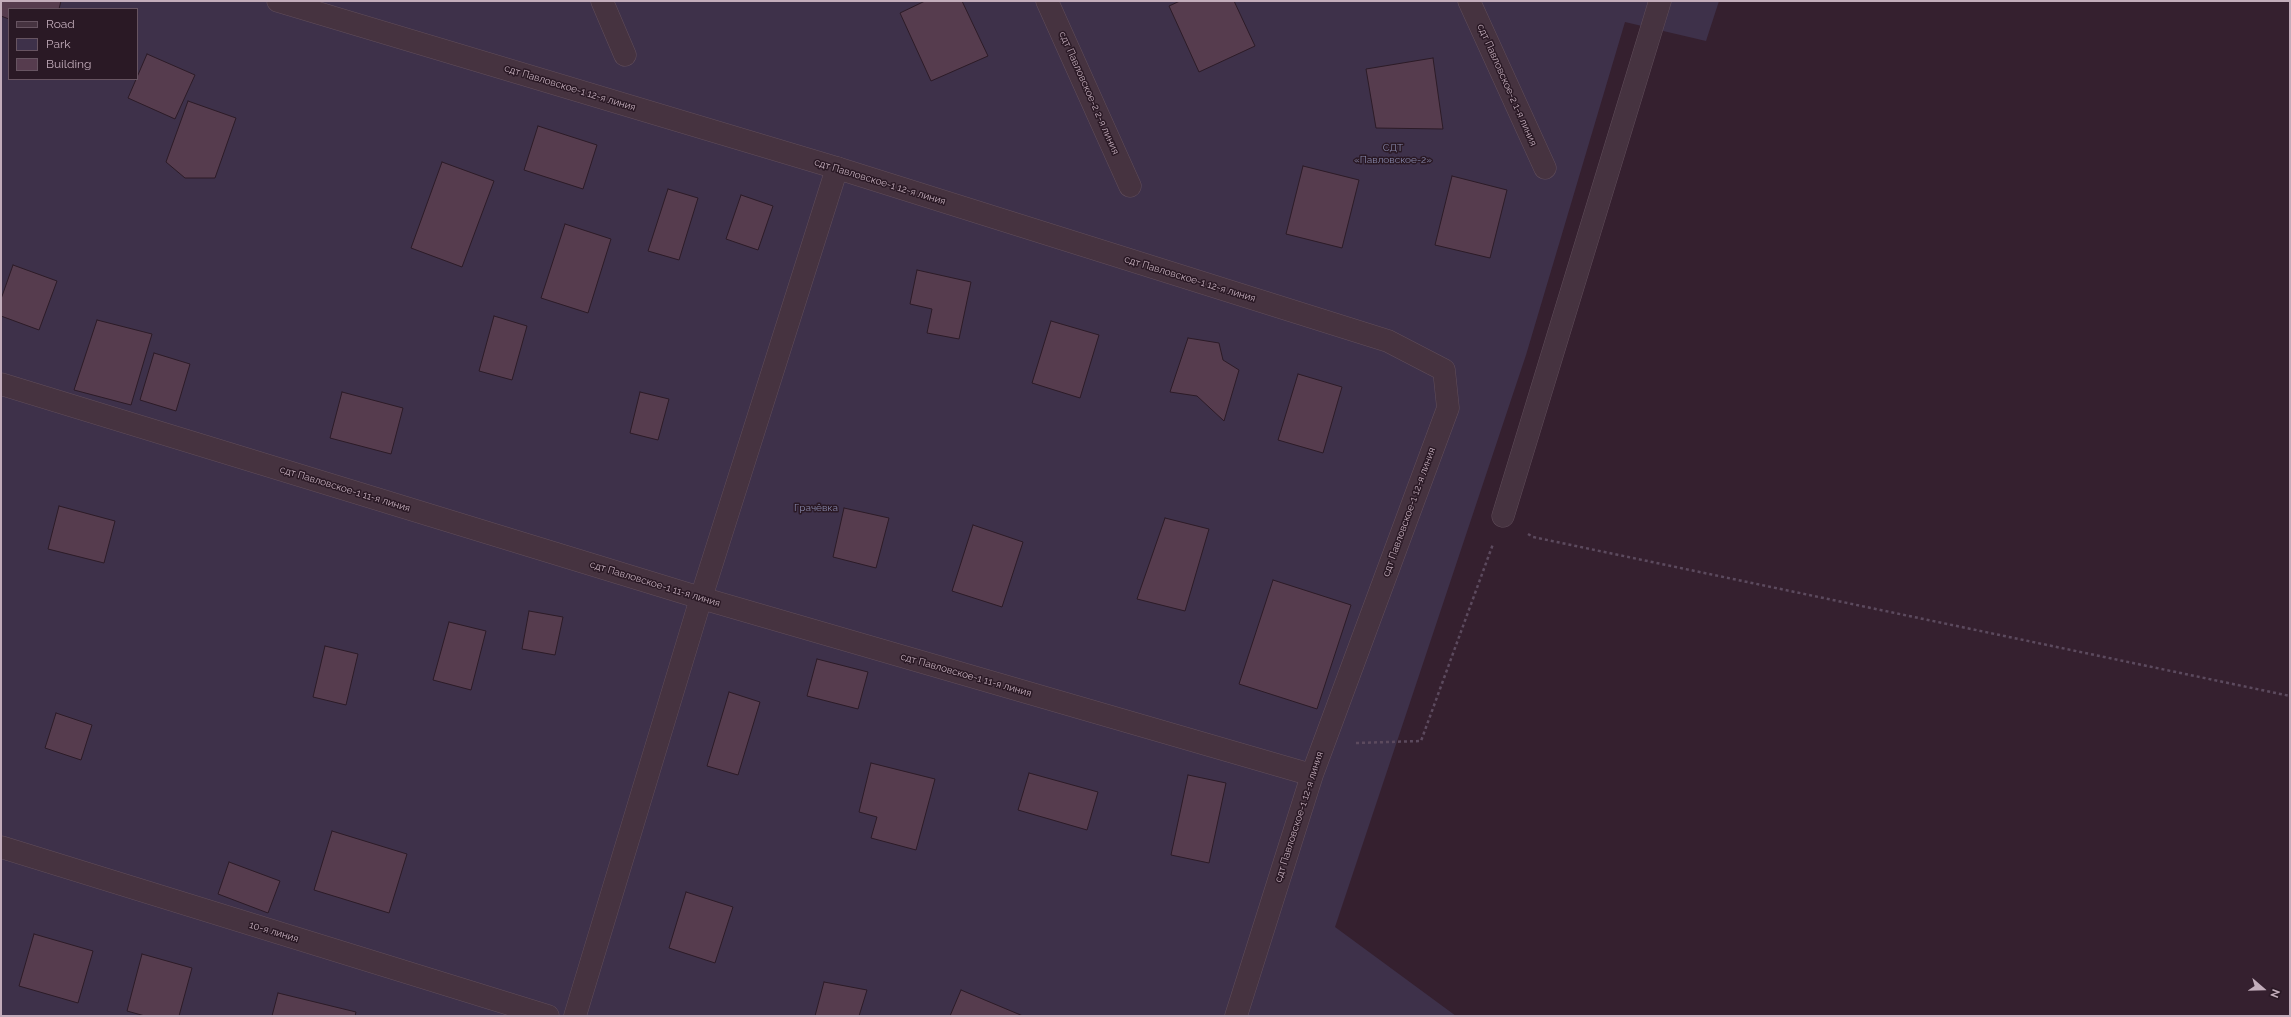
<!DOCTYPE html>
<html>
<head>
<meta charset="utf-8">
<style>
  body { margin:0 }
  #map { position:relative; width:2291px; height:1017px; overflow:hidden; background:#35202f; font-family:Raleway,sans-serif }
  canvas { display:block }
  .frame { position:absolute; inset:0; border:2px solid #c3adbb; pointer-events:none }
  .legend { position:absolute; left:8px; top:8px; width:130px; height:72px; box-sizing:border-box; background:#2a1925; border:1px solid #675461; margin:0; padding:5px 7px; list-style:none; font-size:12px; color:#c3adbb }
  .legend li { display:flex; align-items:center; gap:8px; height:20px }
  .legend b { width:20px; border:1px solid #675461 }
  .north { position:absolute; left:2243px; top:969px; width:40px; height:40px; -webkit-text-stroke:3px #2a1925; paint-order:stroke; rotate:110deg; font-size:11px; font-weight:700; line-height:16px; text-align:center; color:#c3adbb }
  .north::after { content:''; display:block; margin:auto; width:14px; height:18px; background:#c3adbb; clip-path:polygon(50% 0,100% 100%,50% 72%,0 100%) }
</style>
</head>
<body>
<div id="map">
<canvas width="2291" height="1017"></canvas>
<div class="frame"></div>
<ul class="legend">
<li><b style="height:5px;background:#463340"></b>Road</li>
<li><b style="height:11px;background:#3e314a"></b>Park</li>
<li><b style="height:11px;background:#563c4e"></b>Building</li>
</ul>
<div class="north">N</div>
</div>
<script>
const c = document.querySelector('canvas').getContext('2d');
c.lineJoin = 'round';
function paint(path, color) {
  c.fillStyle = color;
  c.fill(path, 'evenodd');
}
function poly(rows) {
  const path = new Path2D();
  for (const r of rows) {
    path.moveTo(r[0], r[1]);
    for (let i = 2; i < r.length; i += 2) path.lineTo(r[i], r[i + 1]);
  }
  return path;
}
function trace(path, color, width, dash) {
  c.strokeStyle = color;
  c.lineWidth = width;
  c.lineCap = dash ? 'butt' : 'round';
  c.setLineDash(dash || []);
  c.stroke(path);
}
function drawText(font, color, halo, rows, align = 'center') {
  c.font = font + ' Raleway,sans-serif';
  c.lineWidth = 3;
  c.setLineDash([]);
  c.textBaseline = 'middle';
  c.strokeStyle = halo;
  c.fillStyle = color;
  for (const [text, x, y, turn = 0] of rows) {
    c.save();
    c.translate(x, y);
    c.rotate((+turn || 0) * Math.PI / 180);
    c.textAlign = isNaN(turn) ? turn : align;
    if (halo) c.strokeText(text, 0, 0);
    c.fillText(text, 0, 0);
    c.restore();
  }
}
paint(poly([
  [1,1,1719,1,1706,41,1625,22,1526,355,1335,927,1456,1016,1,1016],
  [9,9,137,9,137,79,9,79]
]), '#3e314a');
const building = poly([
  [1,1,61,1,59,9,9,9,9,19,1,16,1,1],
  [925,1,962,1,988,56,931,81,900,13,925,1],
  [1180,1,1234,1,1255,46,1199,72,1169,6,1180,1],
  [147,54,195,75,175,119,128,98,147,54],
  [1433,58,1443,129,1376,128,1366,69,1433,58],
  [188,101,236,118,215,178,185,178,166,162,188,101],
  [538,126,597,145,583,189,524,170,538,126],
  [442,162,494,181,462,267,411,248,442,162],
  [1303,166,1359,180,1342,248,1286,234,1303,166],
  [1452,176,1507,190,1490,258,1435,245,1452,176],
  [668,189,698,198,679,260,648,251,668,189],
  [741,195,773,206,758,250,726,239,741,195],
  [565,224,611,239,588,313,541,298,565,224],
  [13,265,57,281,39,330,1,316,1,299,13,265],
  [917,270,971,282,959,339,927,333,932,309,910,304,917,270],
  [494,316,527,326,512,380,479,371,494,316],
  [97,320,152,334,131,405,74,390,97,320],
  [1051,321,1099,335,1080,398,1032,383,1051,321],
  [1188,338,1219,343,1223,360,1239,370,1224,421,1197,396,1170,392,1188,338],
  [154,353,190,364,176,411,140,400,154,353],
  [1298,374,1342,387,1323,453,1278,440,1298,374],
  [342,392,403,408,391,454,330,438,342,392],
  [640,392,669,399,658,440,630,433,640,392],
  [59,506,115,521,104,563,48,549,59,506],
  [844,508,889,518,876,568,833,557,844,508],
  [1165,518,1209,529,1185,611,1137,599,1165,518],
  [973,525,1023,542,1002,607,952,591,973,525],
  [1273,580,1351,605,1317,709,1239,684,1273,580],
  [529,611,563,617,555,655,522,649,529,611],
  [449,622,486,631,471,690,433,680,449,622],
  [325,646,358,654,346,705,313,697,325,646],
  [817,659,868,672,858,709,807,696,817,659],
  [729,692,760,702,738,775,707,766,729,692],
  [56,713,92,725,81,760,45,748,56,713],
  [871,763,935,779,916,850,871,838,877,817,859,812,871,763],
  [1029,773,1098,792,1087,830,1018,810,1029,773],
  [1188,775,1226,783,1209,863,1171,855,1188,775],
  [332,831,407,854,389,913,314,890,332,831],
  [229,862,280,881,268,913,218,894,229,862],
  [686,892,733,907,715,963,669,948,686,892],
  [34,934,93,951,78,1003,19,986,34,934],
  [142,954,192,968,179,1016,145,1016,127,1011,142,954],
  [824,982,867,990,859,1016,815,1016,824,982],
  [961,990,1023,1016,950,1016,961,990],
  [278,993,356,1012,355,1016,272,1016,278,993]
]);
paint(building, '#563c4e');
trace(building, '#2c1b27', 1);
const lane = poly([
  [278,1,837,168,1388,341,1444,370,1448,408,1312,775,1236,1016],
  [602,1,625,55],
  [1047,1,1130,186],
  [1469,1,1545,168],
  [1,384,701,598,1312,775],
  [1503,516,1660,1]
]);
const street = poly([
  [1,847,548,1016],
  [575,1016,701,598,837,168]
]);
trace(lane, '#614e5b', 23);
trace(street, '#614e5b', 23);
trace(poly([
  [1528,534,1533,537,2290,696],
  [1356,743,1421,741,1493,544]
]), '#5c4a5e', 2.5, [3, 3]);
trace(lane, '#463340', 22);
trace(street, '#463340', 22);
drawText('10px', '#c3adbb', '#2a1925', [
  ["сдт Павловское-2 1-я линия",1507,85,66],
  ["сдт Павловское-1 12-я линия",570,88,17],
  ["сдт Павловское-2 2-я линия",1089,93,66],
  ["сдт Павловское-1 12-я линия",880,182,17],
  ["сдт Павловское-1 12-я линия",1190,279,17],
  ["сдт Павловское-1 11-я линия",345,489,17],
  ["сдт Павловское-1 12-я линия",1409,512,-70],
  ["сдт Павловское-1 11-я линия",655,584,17],
  ["сдт Павловское-1 11-я линия",966,675,16],
  ["сдт Павловское-1 12-я линия",1299,817,-72],
  ["10-я линия",274,932,17]
]);
drawText('10px', '#8586a8', '#2a1925', [
  ["СДТ",1393,148],
  ["«Павловское-2»",1393,160],
  ["Грачёвка",816,508]
]);
</script>
</body>
</html>
